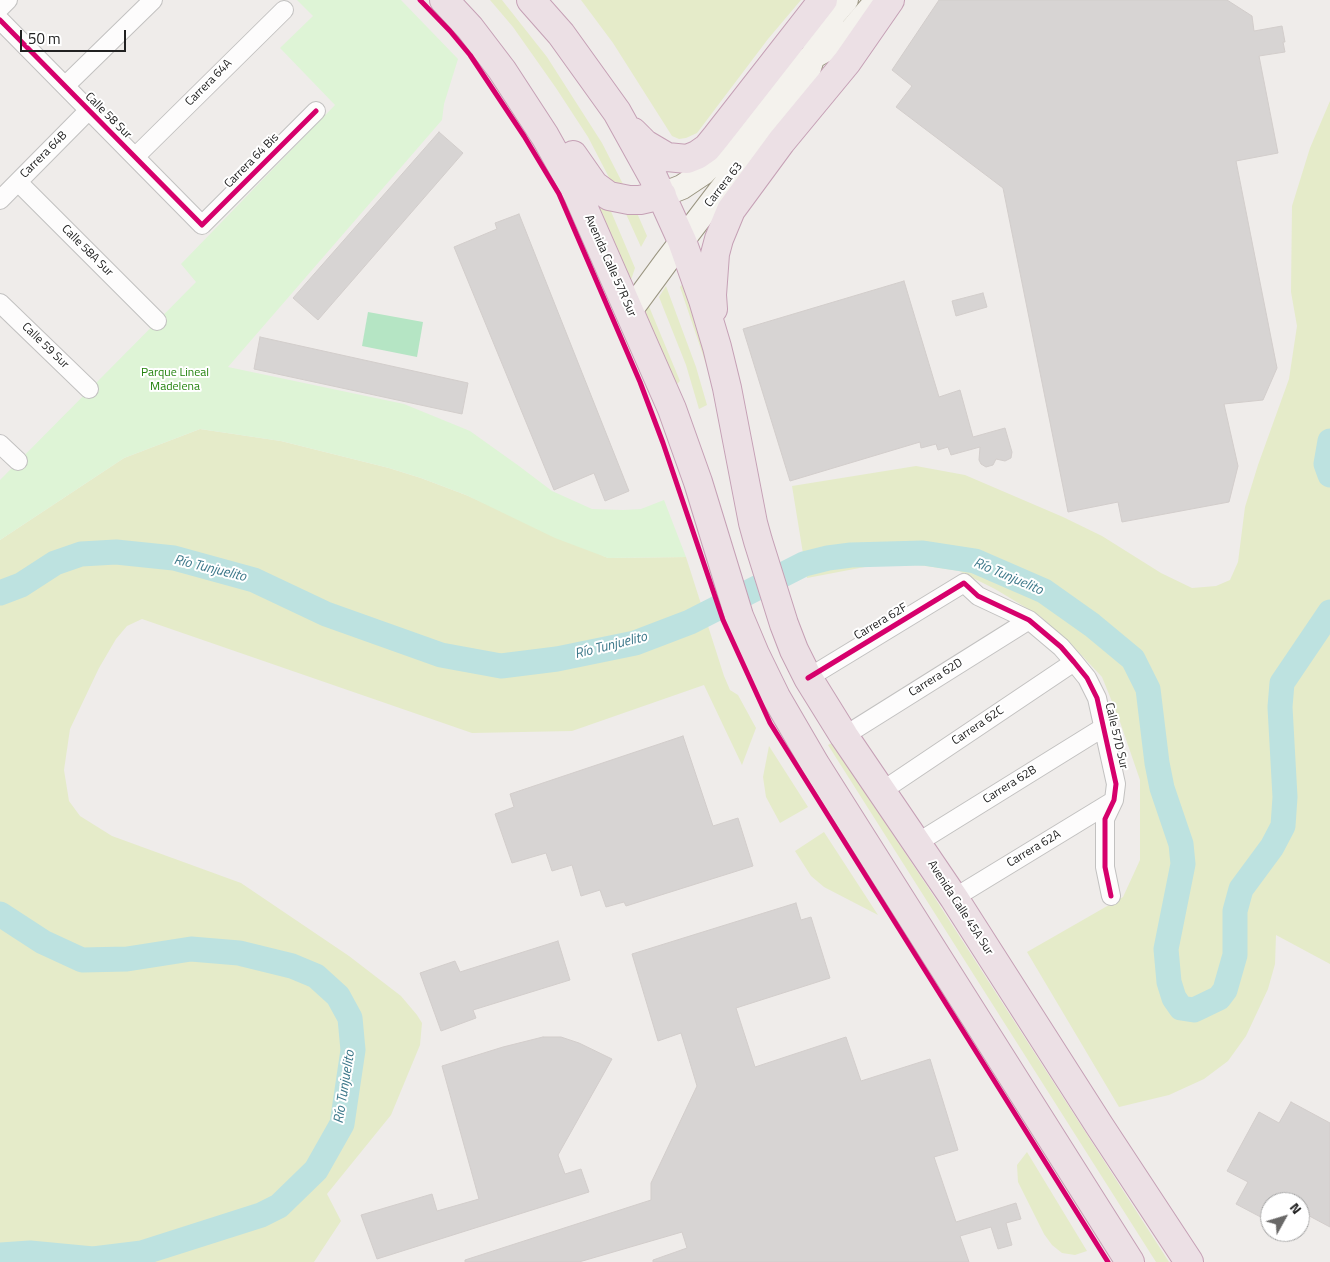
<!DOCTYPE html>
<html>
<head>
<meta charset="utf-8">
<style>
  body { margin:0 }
  #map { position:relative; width:1330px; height:1262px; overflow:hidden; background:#efecea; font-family:"Titillium Web",sans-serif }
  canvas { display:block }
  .north { position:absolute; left:1260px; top:1192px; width:50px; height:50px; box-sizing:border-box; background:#fff; border:1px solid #a6a6a6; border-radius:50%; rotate:51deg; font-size:14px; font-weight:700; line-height:20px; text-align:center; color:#212121 }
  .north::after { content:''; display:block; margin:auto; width:18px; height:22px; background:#696867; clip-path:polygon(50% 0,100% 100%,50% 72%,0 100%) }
  .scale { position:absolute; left:20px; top:30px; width:106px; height:22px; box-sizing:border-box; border:2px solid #212121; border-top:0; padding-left:6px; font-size:15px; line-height:18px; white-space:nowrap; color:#212121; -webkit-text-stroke:4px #fff; paint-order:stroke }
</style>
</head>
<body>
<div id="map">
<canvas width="1330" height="1262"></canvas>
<div class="north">N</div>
<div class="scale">50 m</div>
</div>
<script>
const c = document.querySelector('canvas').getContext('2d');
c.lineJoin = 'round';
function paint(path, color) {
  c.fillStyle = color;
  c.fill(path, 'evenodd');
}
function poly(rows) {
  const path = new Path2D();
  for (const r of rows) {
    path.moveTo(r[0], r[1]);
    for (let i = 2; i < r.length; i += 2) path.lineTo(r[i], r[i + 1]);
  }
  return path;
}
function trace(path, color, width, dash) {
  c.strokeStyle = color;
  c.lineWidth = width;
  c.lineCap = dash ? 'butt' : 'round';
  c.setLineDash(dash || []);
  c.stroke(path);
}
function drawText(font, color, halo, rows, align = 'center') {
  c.font = font + ' "Titillium Web",sans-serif';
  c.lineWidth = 4;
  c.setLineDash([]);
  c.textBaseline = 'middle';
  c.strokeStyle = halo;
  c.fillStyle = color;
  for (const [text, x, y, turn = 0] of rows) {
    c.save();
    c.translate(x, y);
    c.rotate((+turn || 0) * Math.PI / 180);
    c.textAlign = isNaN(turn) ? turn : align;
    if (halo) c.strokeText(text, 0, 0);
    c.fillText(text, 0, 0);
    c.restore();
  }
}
paint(poly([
  [490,0,502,0,547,57,602,143,625,188,615,189,588,137,556,88,513,27],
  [581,0,801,0,768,39,697,133,686,138,679,139,672,136,613,43],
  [1330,101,1330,964,1276,935,1275,964,1268,989,1246,1036,1228,1061,1204,1079,1169,1095,1119,1107,1027,952,1123,897,1140,860,1140,780,1119,719,1102,677,1073,646,1040,616,995,589,959,571,919,565,870,566,807,578,792,486,916,466,965,475,1063,517,1102,536,1161,573,1192,588,1216,586,1230,580,1238,562,1245,507,1258,465,1289,379,1297,326,1291,292,1292,206,1310,148],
  [584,183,607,202,635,268,629,286],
  [637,213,647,236,641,247,626,214],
  [685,281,711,357,708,370,680,287],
  [666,286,696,367,707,405,699,409,686,365,659,297],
  [648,304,680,381,671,390,644,320],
  [200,429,281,441,389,468,421,478,466,495,608,558,686,557,724,676,730,690,738,695,756,728,742,765,704,685,572,731,472,733,142,619,127,626,116,639,99,668,70,729,64,770,69,801,80,816,112,836,241,883,349,956,401,996,417,1015,422,1023,420,1045,391,1115,327,1194,341,1221,314,1262,0,1262,0,540,124,458],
  [832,743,931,892,1169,1262,1156,1262,828,745],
  [769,746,808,807,780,823,766,797,763,777],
  [824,832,878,915,824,887,811,876,795,851],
  [1027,1152,1087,1251,1075,1255,1062,1253,1052,1245,1044,1234,1018,1182,1017,1165]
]), '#e5ebc9');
paint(poly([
  [297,0,401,0,458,59,444,104,442,120,228,367,404,404,470,431,519,466,552,491,592,509,623,510,641,509,664,500,686,557,608,558,555,538,466,495,421,478,389,468,281,441,200,429,124,458,0,540,0,480,196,282,181,264,335,105,280,48,313,16]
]), '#def4d6');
paint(poly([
  [368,312,423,322,417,357,362,346]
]), '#b5e5c4');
trace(poly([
  [1330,441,1326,464,1330,475],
  [0,593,21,585,55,563,81,554,116,552,174,558,254,580,326,614,441,655,501,666,557,659,635,643,690,622,804,564,828,558,851,555,923,553,975,561,1044,591,1092,625,1133,659,1148,689,1157,763,1162,788,1181,844,1183,864,1166,949,1169,982,1174,998,1181,1008,1194,1010,1219,998,1225,990,1235,955,1235,911,1241,889,1272,847,1283,826,1285,797,1280,707,1282,683,1330,612],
  [0,914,43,942,82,960,127,959,191,949,239,953,292,966,316,976,338,996,350,1018,353,1050,342,1124,316,1170,279,1206,261,1215,142,1253,93,1259,30,1253,0,1255]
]), '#bde2e0', 25);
const building = poly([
  [939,0,1227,0,1252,16,1254,31,1282,26,1285,42,1283,42,1285,52,1259,56,1278,153,1236,161,1277,368,1263,400,1224,404,1238,466,1229,502,1122,522,1118,502,1068,512,1003,188,896,107,912,86,892,70,939,0],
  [439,132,463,153,318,320,293,298,439,132],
  [519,214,629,491,605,501,594,473,554,490,454,247,497,229,495,223,519,214],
  [904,281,939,397,960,390,973,437,1005,428,1012,452,1011,458,1005,461,996,459,993,465,986,467,981,464,979,460,980,447,951,455,948,447,938,450,936,444,921,448,920,442,790,481,743,329,904,281],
  [983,293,987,307,956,316,952,301,983,293],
  [260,337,468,383,462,414,254,369,260,337],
  [683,736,713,826,738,818,753,866,626,906,624,902,606,907,600,890,581,896,572,865,552,871,546,853,512,863,495,814,514,807,510,794,683,736],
  [796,903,801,920,811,917,830,978,736,1008,755,1067,846,1037,861,1081,930,1059,958,1150,934,1157,956,1222,1016,1203,1021,1219,1006,1223,1012,1245,998,1249,991,1227,960,1236,969,1262,653,1262,653,1260,687,1248,682,1232,579,1262,465,1262,465,1260,651,1200,651,1183,697,1086,681,1033,658,1041,632,954,796,903],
  [558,941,570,980,473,1010,476,1018,441,1031,420,973,455,961,460,972,558,941],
  [543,1037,561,1037,579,1043,612,1059,558,1155,565,1174,581,1169,589,1192,377,1259,361,1215,432,1194,437,1211,479,1199,442,1066,503,1047,543,1037],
  [1291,1102,1330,1123,1330,1227,1300,1211,1300,1202,1270,1202,1270,1222,1236,1204,1248,1182,1227,1171,1259,1112,1279,1123,1291,1102]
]);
paint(building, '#d7d4d3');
trace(building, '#d2cdcb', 1);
const street = poly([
  [0,8,8,0],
  [0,20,202,225,316,111],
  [65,86,153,0],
  [135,157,284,10],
  [18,182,157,321],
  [0,200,89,110],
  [0,303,89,389],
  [0,444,18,461],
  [808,678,964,583,978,596,1029,620,1061,647,1074,662,1087,678,1097,698,1116,784,1114,800,1105,819,1105,867,1111,896],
  [844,736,1029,620],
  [882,791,1074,662],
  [917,843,1104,727],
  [954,898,1113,801]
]);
const secondary = poly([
  [662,195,682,187,703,173,727,147,782,78,790,70,840,41,851,31,875,3],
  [630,311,666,262,801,85,807,74,821,32,827,22,846,0]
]);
const highway = poly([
  [444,0,470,28,502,70,545,136,578,195,672,409,698,482,739,616,755,654,776,697,815,764,1130,1262],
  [531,0,561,34,617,112,653,177,682,241,703,300,717,347,727,388,753,523,758,541,784,624,794,650,808,678,844,736,954,898,1099,1125,1189,1262],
  [633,132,645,144,667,157,687,159,697,155,707,148,716,137,823,0],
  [573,155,594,185,609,196,629,200,640,200,662,195],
  [713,309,712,295,715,254,719,239,731,210,781,142,847,62,890,0]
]);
trace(street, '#c2c1c0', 20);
trace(secondary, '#9a9581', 26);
trace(highway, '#c5a0b5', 30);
trace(street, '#fdfcfc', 18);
trace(secondary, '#f4f2ed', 24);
trace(highway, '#ece0e5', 28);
trace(poly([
  [420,0,450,31,470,55,524,136,559,194,640,382,663,443,723,620,770,723,1108,1262],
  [0,20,202,225,316,111],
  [808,678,964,583,978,596,1029,620,1061,647,1074,662,1087,678,1097,698,1116,784,1114,800,1105,819,1105,867,1111,896]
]), '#d6006c', 5);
drawText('12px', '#212121', '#fff', [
  ["Carrera 64A",209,83,-45],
  ["Calle 58 Sur",108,116,45],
  ["Carrera 64B",44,155,-45],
  ["Carrera 64 Bis",252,161,-45],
  ["Carrera 63",724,185,-52],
  ["Calle 58A Sur",87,251,45],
  ["Avenida Calle 57R Sur",610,266,66],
  ["Calle 59 Sur",45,346,44],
  ["Carrera 62F",881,622,-31],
  ["Carrera 62D",936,678,-32],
  ["Carrera 62C",978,726,-34],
  ["Calle 57D Sur",1116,736,77],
  ["Carrera 62B",1010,785,-32],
  ["Carrera 62A",1034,849,-31],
  ["Avenida Calle 45A Sur",960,908,57]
]);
drawText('12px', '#22820c', '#fff', [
  ["Parque Lineal",175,373],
  ["Madelena",175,387]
]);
drawText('italic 14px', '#3d788a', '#fff', [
  ["Río Tunjuelito",210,569,14],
  ["Río Tunjuelito",1008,577,23],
  ["Río Tunjuelito",611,646,-14],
  ["Río Tunjuelito",345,1087,-81]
]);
</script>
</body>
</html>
